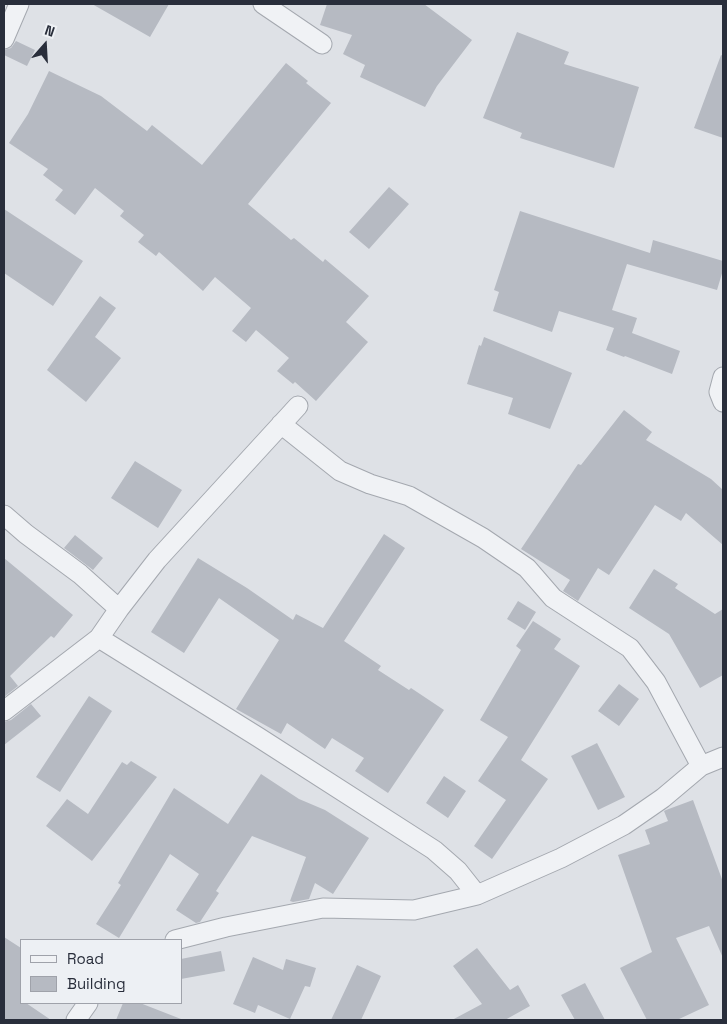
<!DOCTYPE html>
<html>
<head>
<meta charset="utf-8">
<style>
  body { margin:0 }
  #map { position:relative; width:727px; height:1024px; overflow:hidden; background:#dee1e6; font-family:"Space Grotesk",sans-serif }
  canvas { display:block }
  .frame { position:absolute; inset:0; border:5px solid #292e3b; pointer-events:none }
  .legend { position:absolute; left:20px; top:939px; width:162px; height:65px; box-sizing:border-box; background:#edf0f4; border:1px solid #9fa2aa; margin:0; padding:6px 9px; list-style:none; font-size:15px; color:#292e3b }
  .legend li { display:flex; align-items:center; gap:10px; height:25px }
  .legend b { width:25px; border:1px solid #9fa2aa }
  .north { position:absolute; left:20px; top:20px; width:50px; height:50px; -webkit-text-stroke:4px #edf0f4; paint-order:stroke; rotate:19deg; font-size:14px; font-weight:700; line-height:20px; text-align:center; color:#292e3b }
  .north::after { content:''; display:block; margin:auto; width:18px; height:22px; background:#292e3b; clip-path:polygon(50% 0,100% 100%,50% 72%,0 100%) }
</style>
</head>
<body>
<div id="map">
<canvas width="727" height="1024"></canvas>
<div class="frame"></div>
<ul class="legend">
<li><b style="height:6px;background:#f0f2f5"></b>Road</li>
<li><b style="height:14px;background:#b6bac2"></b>Building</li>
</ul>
<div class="north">N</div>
</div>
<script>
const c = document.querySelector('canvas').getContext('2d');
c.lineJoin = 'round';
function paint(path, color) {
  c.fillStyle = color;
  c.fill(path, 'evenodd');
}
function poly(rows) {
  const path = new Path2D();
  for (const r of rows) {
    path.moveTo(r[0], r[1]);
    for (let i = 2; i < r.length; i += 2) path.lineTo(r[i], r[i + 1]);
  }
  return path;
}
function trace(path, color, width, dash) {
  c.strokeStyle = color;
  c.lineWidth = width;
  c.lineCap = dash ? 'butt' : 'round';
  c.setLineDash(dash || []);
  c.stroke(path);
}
paint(poly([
  [92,4,169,4,150,37],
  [327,4,424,4,472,40,437,86,425,107,360,77,365,65,343,54,352,35,320,25],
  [517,32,569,52,564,64,639,87,614,168,520,138,522,133,483,118],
  [16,41,35,50,27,66,4,55,4,50,11,48],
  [721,55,723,56,723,138,694,128],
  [286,63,308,81,306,83,331,103,248,204,291,240,294,238,323,262,325,259,369,296,346,322,368,342,316,401,295,382,293,384,277,371,289,358,256,330,246,342,232,331,251,308,215,277,203,291,159,252,156,256,138,242,144,235,120,216,124,211,95,188,75,215,55,200,63,190,43,175,48,169,9,143,28,114,49,71,101,96,147,131,152,125,202,165],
  [389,187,409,204,369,249,349,232],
  [4,209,83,261,53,306,4,273],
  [520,211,650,253,653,240,723,261,723,270,717,290,627,264,612,310,637,318,632,333,680,351,672,374,625,356,624,357,606,350,614,328,559,311,552,332,493,311,499,292,494,290],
  [100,296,116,308,95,337,121,358,86,402,47,370],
  [484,337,572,373,550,429,508,414,513,398,467,384,479,345,481,346],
  [624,410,652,432,646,440,711,479,723,490,723,545,686,513,681,521,655,505,609,575,598,568,578,601,563,591,570,580,521,549,578,464,581,465],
  [135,461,182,490,158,528,111,498],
  [384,534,405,548,344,641,381,666,378,670,409,690,411,688,444,710,388,793,355,771,364,758,332,738,325,749,287,723,281,734,236,709,279,640,219,598,184,653,151,632,198,558,247,588,293,620,296,614,323,628],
  [75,535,103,558,93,570,64,548],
  [4,558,73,615,54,638,51,636,10,676,18,686,4,697],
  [654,569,678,584,675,588,715,614,723,609,723,675,700,688,669,634,629,608],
  [518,601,536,612,525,630,507,619],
  [533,621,561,639,554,649,580,666,521,760,548,779,492,859,474,846,506,800,478,781,508,737,480,720,521,650,516,646],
  [619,684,639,699,619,726,598,711],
  [89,696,112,711,60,792,36,777],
  [31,704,41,716,4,745,4,722,11,720],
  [597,743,625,797,598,810,571,756],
  [131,761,157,777,92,861,46,826,67,799,88,814,122,762,127,765],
  [261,774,299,799,325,810,369,838,333,894,315,883,309,899,293,902,290,901,306,857,252,836,216,891,219,893,200,922,196,923,176,910,199,874,170,854,119,938,96,924,121,885,118,883,174,788,228,824],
  [444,776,466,791,448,818,426,803],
  [693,800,723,882,723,958,709,926,676,938,709,1005,677,1020,647,1020,620,968,652,952,618,855,650,844,645,830,668,821,664,811,666,810],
  [4,937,21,948,21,1003,26,1003,51,1020,4,1020],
  [477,948,510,990,518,985,530,1006,505,1020,452,1020,482,1004,453,966],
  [221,951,225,971,181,979,181,959],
  [253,957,283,970,286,959,316,968,310,987,305,986,290,1019,258,1005,255,1013,233,1004],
  [357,965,381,976,361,1020,331,1020],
  [585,983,605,1020,575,1020,561,995],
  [123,1003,140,1003,181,1019,181,1020,116,1020]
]), '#b6bac2');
const street = poly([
  [263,4,322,44],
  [4,39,19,4],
  [723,377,719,392,723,402],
  [281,424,340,471,370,484,409,496,483,538,527,568,553,598,630,648,656,682,701,766],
  [4,515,26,534,80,574,119,609,99,638,4,711],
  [119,609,157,560,298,406],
  [99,638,258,737,434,850,458,871,477,895],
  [175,940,226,927,323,908,414,910,477,895,561,858,624,825,663,798,701,766,723,757],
  [76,1020,88,1003]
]);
trace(street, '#a4a8af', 21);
trace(street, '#f0f2f5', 19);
</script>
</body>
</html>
